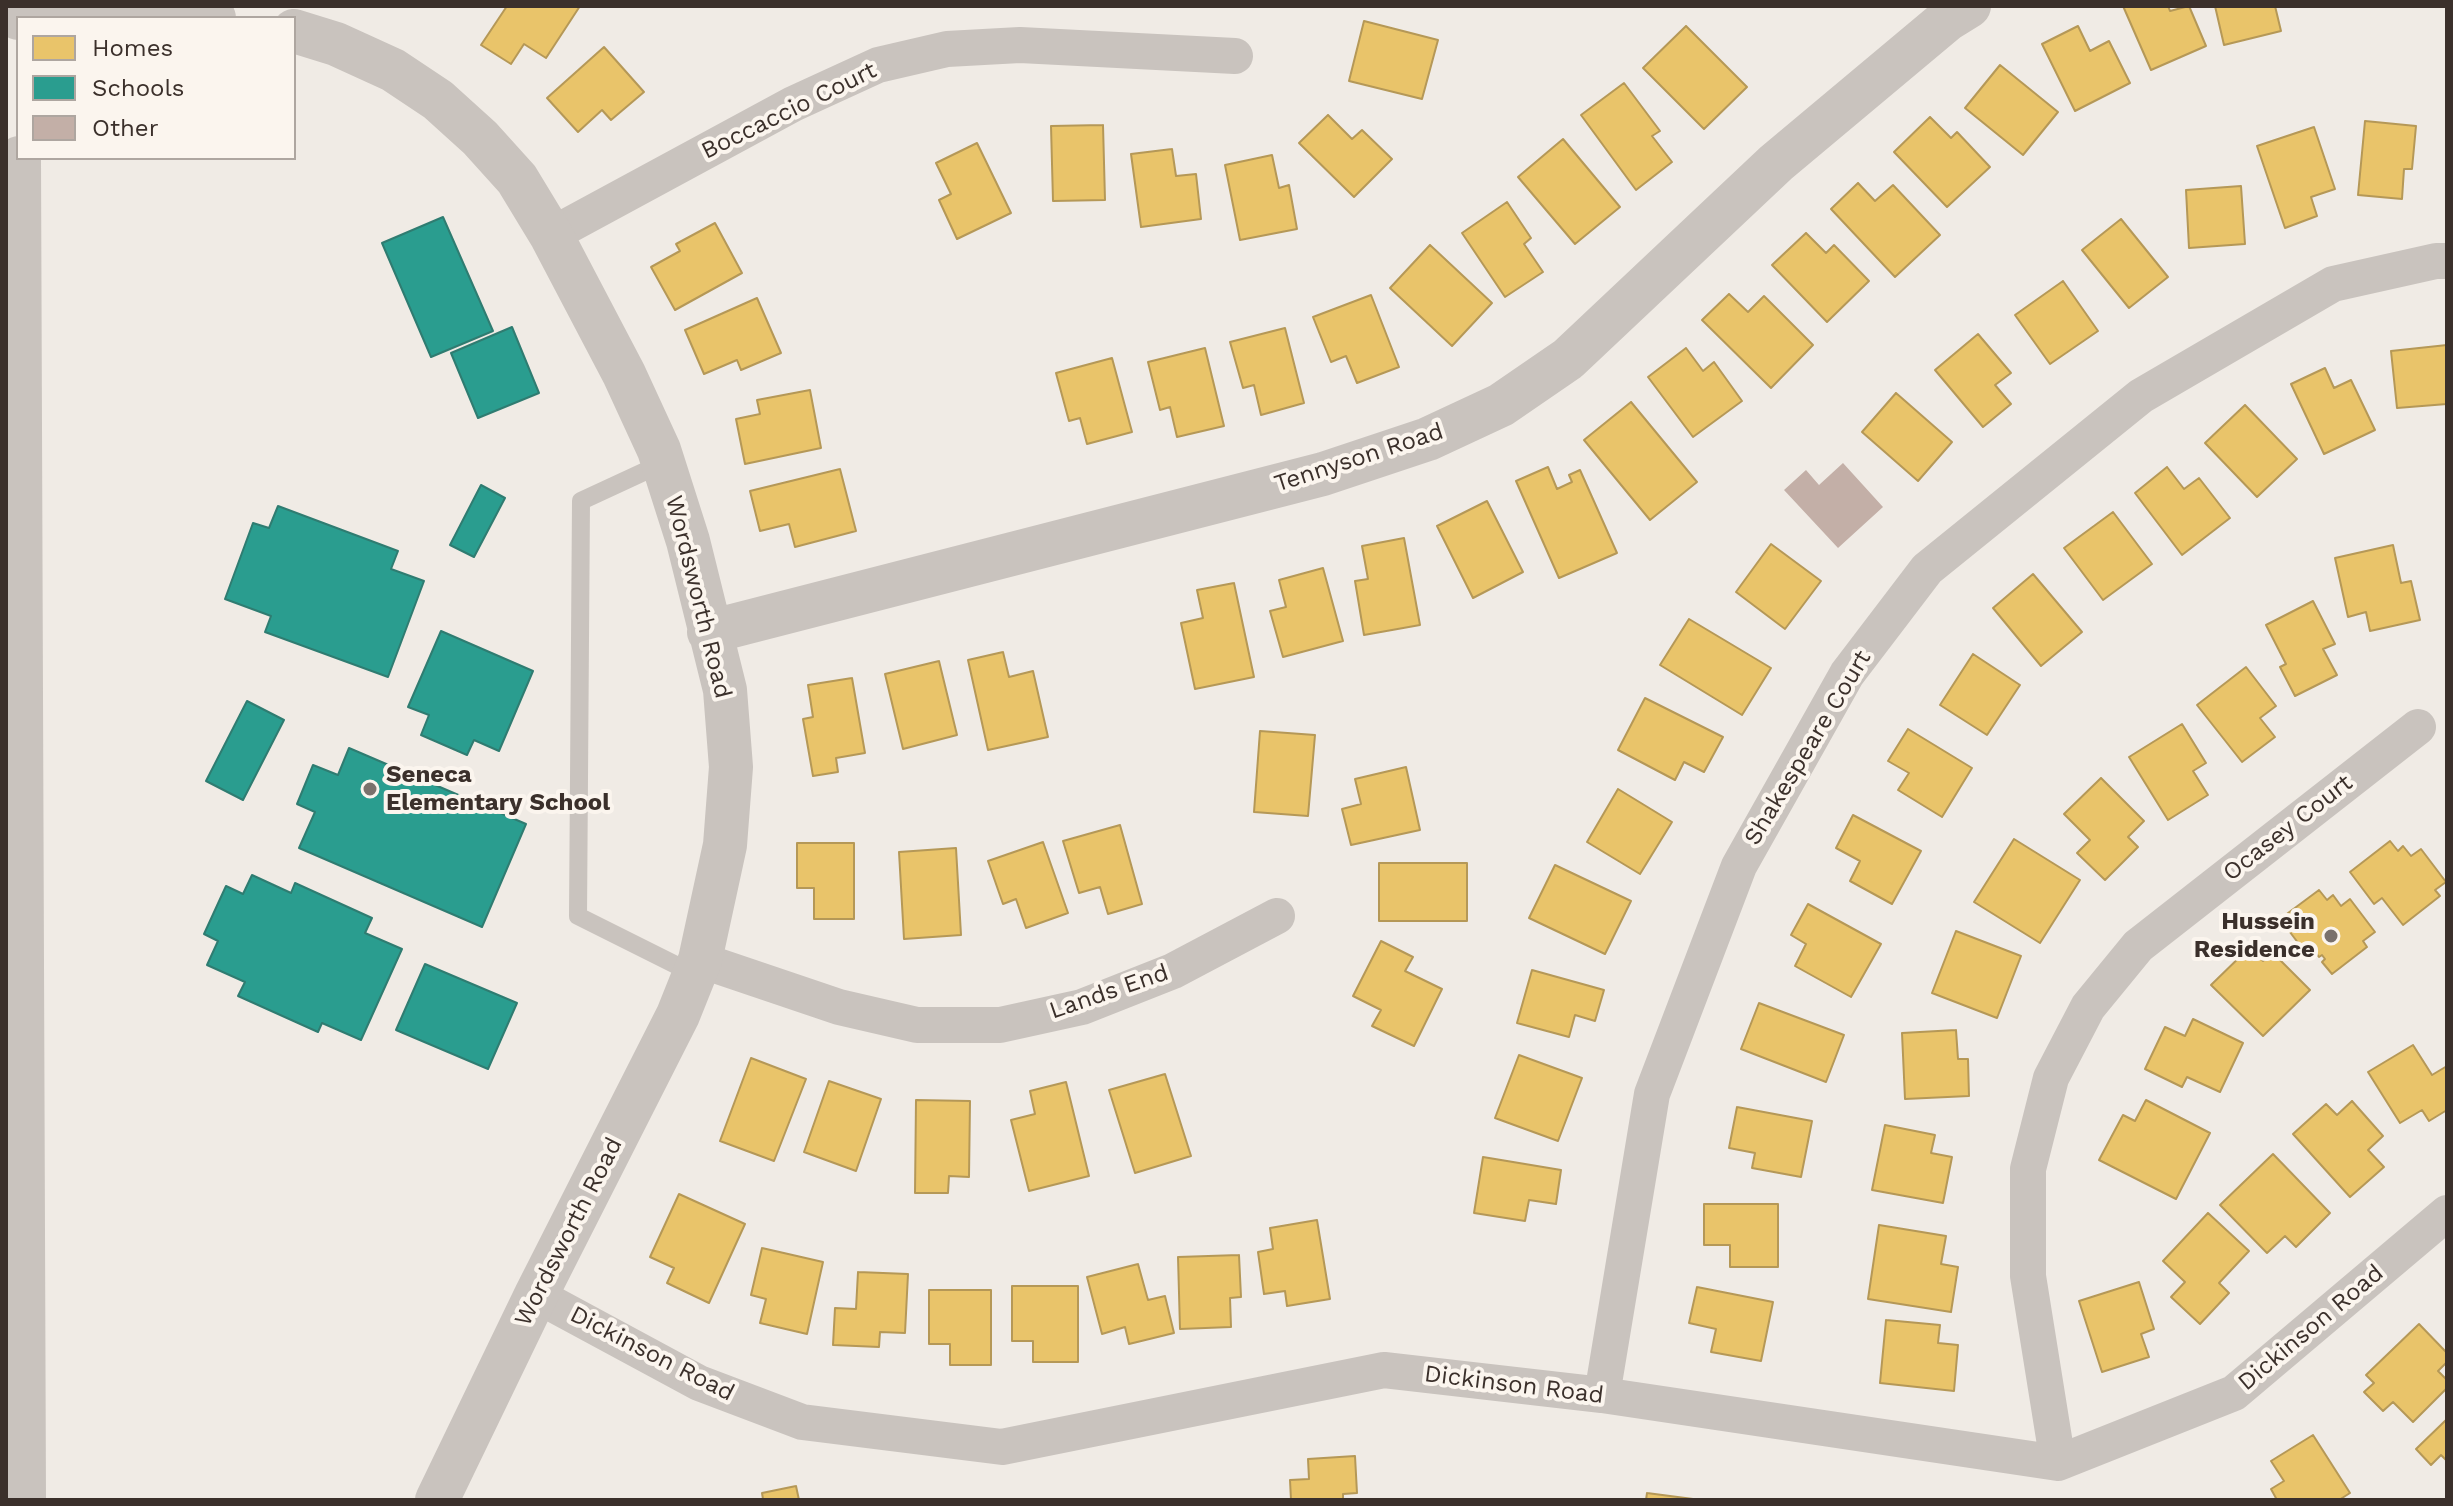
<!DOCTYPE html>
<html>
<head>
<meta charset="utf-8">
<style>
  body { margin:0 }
  #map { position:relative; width:2453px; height:1506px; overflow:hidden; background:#f0ebe5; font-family:"Work Sans",sans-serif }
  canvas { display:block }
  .frame { position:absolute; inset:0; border:8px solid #3b302b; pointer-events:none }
  .legend { position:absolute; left:16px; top:16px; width:280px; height:144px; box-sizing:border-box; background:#fbf5ee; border:2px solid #aea6a0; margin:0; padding:10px 14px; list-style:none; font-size:24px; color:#3b302b }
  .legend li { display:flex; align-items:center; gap:16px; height:40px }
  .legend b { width:40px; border:2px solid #aea6a0 }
</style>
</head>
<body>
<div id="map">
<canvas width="2453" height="1506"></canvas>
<div class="frame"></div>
<ul class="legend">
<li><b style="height:22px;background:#e9c46a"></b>Homes</li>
<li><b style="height:22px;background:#2a9d8f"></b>Schools</li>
<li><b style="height:22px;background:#c3afa7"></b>Other</li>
</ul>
</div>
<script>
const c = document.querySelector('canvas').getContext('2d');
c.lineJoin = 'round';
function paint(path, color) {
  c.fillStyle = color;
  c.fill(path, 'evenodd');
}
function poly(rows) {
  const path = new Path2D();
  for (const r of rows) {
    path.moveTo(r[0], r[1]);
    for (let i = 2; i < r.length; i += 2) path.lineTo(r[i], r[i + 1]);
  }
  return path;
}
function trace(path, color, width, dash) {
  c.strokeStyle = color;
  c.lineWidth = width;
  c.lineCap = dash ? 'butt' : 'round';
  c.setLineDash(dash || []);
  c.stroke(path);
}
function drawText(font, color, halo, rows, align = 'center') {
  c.font = font + ' "Work Sans",sans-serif';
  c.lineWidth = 8;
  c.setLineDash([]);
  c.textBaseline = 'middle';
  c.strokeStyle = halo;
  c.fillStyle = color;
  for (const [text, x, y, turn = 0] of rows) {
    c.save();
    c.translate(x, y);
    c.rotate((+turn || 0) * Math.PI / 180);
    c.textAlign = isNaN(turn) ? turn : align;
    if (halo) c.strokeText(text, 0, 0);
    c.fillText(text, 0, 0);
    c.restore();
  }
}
const homes = poly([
  [507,6,580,6,546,58,524,44,511,64,481,45,507,6],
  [2123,6,2168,6,2170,11,2189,6,2206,46,2151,70,2123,6],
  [2215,6,2275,6,2281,31,2224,45,2215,6],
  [1364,21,1438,40,1422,99,1349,81,1364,21],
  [1686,26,1747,87,1704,129,1643,68,1686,26],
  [2078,26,2090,51,2109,41,2130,83,2075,111,2042,44,2078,26],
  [604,47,644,92,611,120,602,110,578,132,547,98,604,47],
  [2000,65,2058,112,2023,155,1965,108,2000,65],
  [1624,83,1660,131,1652,136,1672,162,1636,190,1581,115,1624,83],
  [1328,115,1352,139,1362,130,1392,159,1354,197,1299,143,1328,115],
  [1930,117,1951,138,1957,132,1990,167,1947,207,1894,152,1930,117],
  [2365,121,2416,126,2412,169,2404,169,2402,199,2358,195,2365,121],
  [1103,125,1105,200,1053,201,1051,126,1103,125],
  [2314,127,2335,189,2311,197,2317,216,2285,228,2257,146,2314,127],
  [1563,139,1620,207,1575,244,1518,177,1563,139],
  [977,143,1011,213,957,239,939,200,951,194,936,163,977,143],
  [1172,149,1176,176,1196,174,1201,219,1141,227,1131,154,1172,149],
  [1272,155,1279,188,1289,185,1297,229,1240,240,1225,165,1272,155],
  [1858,183,1875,201,1893,185,1940,235,1895,277,1831,209,1858,183],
  [2241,186,2245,244,2189,248,2186,190,2241,186],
  [1507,202,1531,238,1524,244,1543,272,1505,297,1462,233,1507,202],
  [2121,219,2168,277,2129,308,2082,250,2121,219],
  [715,223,742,273,675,310,651,267,680,251,676,244,715,223],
  [1806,233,1826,253,1834,245,1869,281,1827,322,1772,265,1806,233],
  [1430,245,1492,303,1452,346,1390,288,1430,245],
  [2063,281,2098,331,2050,364,2015,315,2063,281],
  [1729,294,1748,312,1764,296,1813,345,1771,388,1702,320,1729,294],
  [1371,295,1399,367,1357,383,1346,356,1331,362,1313,317,1371,295],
  [757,298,781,353,741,370,737,360,704,374,685,330,757,298],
  [1285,328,1304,403,1261,415,1254,385,1243,388,1230,342,1285,328],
  [1978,334,2011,373,1995,385,2011,404,1983,427,1935,370,1978,334],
  [2447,345,2447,404,2397,408,2391,351,2447,345],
  [1205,348,1224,426,1177,437,1170,407,1160,410,1148,362,1205,348],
  [1686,348,1703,371,1714,362,1742,401,1693,437,1648,377,1686,348],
  [1112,358,1132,432,1087,444,1080,418,1069,421,1056,373,1112,358],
  [2325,368,2334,388,2351,380,2375,430,2324,454,2291,384,2325,368],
  [810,390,821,448,745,464,736,419,760,414,757,400,810,390],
  [1896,393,1952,442,1918,481,1862,432,1896,393],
  [1631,402,1697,482,1650,520,1584,440,1631,402],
  [2245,405,2297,459,2257,497,2205,443,2245,405],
  [1548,467,1557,489,1572,482,1569,475,1580,470,1617,553,1559,578,1516,481,1548,467],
  [2167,467,2184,489,2199,478,2230,518,2182,555,2135,493,2167,467],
  [840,469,856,531,795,547,789,524,760,531,750,491,840,469],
  [1487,501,1523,572,1473,598,1437,526,1487,501],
  [2113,512,2152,564,2103,600,2064,548,2113,512],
  [1404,538,1420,625,1364,635,1355,581,1368,579,1362,546,1404,538],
  [1771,544,1821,581,1785,629,1736,592,1771,544],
  [2393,545,2401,583,2411,581,2420,620,2370,631,2366,612,2348,617,2335,558,2393,545],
  [1323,568,1343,641,1283,657,1270,611,1286,607,1279,580,1323,568],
  [2033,574,2082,632,2041,666,1993,608,2033,574],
  [1234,583,1254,677,1195,689,1181,623,1203,618,1197,590,1234,583],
  [2313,601,2335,644,2323,649,2337,675,2295,696,2280,667,2286,664,2266,625,2313,601],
  [1689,619,1771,668,1742,715,1660,665,1689,619],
  [1003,652,1009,677,1033,671,1048,737,988,750,968,660,1003,652],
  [1973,654,2020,685,1987,735,1940,705,1973,654],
  [939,661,957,735,903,749,885,674,939,661],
  [2246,667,2276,706,2260,718,2275,737,2242,762,2197,705,2246,667],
  [852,678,865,753,836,758,838,772,813,776,803,719,813,717,808,685,852,678],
  [1645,698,1723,737,1704,772,1684,762,1675,780,1618,750,1645,698],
  [2182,724,2206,763,2193,771,2208,795,2168,820,2129,757,2182,724],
  [1908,729,1972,768,1942,817,1898,790,1909,773,1888,761,1908,729],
  [1260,731,1315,735,1308,816,1254,812,1260,731],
  [1406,767,1420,830,1351,845,1342,809,1361,804,1355,779,1406,767],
  [2101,778,2144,821,2128,837,2138,847,2105,880,2077,853,2090,840,2064,814,2101,778],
  [1618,789,1672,822,1640,874,1587,842,1618,789],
  [1853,815,1921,851,1892,904,1850,881,1860,861,1836,848,1853,815],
  [1120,825,1142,904,1108,914,1100,887,1079,893,1063,841,1120,825],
  [2014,839,2080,880,2040,943,1974,902,2014,839],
  [2390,841,2398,851,2403,846,2411,856,2421,849,2446,882,2435,890,2440,896,2403,925,2382,898,2374,904,2350,872,2390,841],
  [1043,842,1068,913,1026,928,1016,899,1003,904,988,861,1043,842],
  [797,843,854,843,854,919,814,919,814,888,797,888,797,843],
  [956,848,961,935,904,939,899,852,956,848],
  [1379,863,1467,863,1467,921,1379,921,1379,863],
  [1555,865,1631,901,1605,954,1529,918,1555,865],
  [2319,890,2327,900,2333,895,2341,906,2350,899,2375,932,2363,941,2367,947,2332,974,2322,962,2325,959,2322,955,2319,957,2309,943,2302,948,2280,919,2319,890],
  [1808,904,1881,944,1851,997,1795,966,1806,944,1791,935,1808,904],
  [1956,931,2021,956,1997,1018,1932,993,1956,931],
  [1381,941,1413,957,1405,971,1442,989,1414,1046,1372,1026,1381,1010,1353,996,1381,941],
  [2249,948,2263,961,2272,952,2310,990,2263,1036,2211,985,2249,948],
  [1532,970,1604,990,1595,1021,1575,1015,1569,1037,1517,1023,1532,970],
  [1759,1003,1844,1035,1826,1082,1741,1049,1759,1003],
  [2193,1019,2243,1043,2220,1092,2187,1077,2182,1087,2145,1069,2165,1027,2185,1036,2193,1019],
  [1956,1030,1958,1059,1968,1059,1969,1096,1905,1099,1902,1033,1956,1030],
  [2413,1045,2432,1075,2447,1066,2447,1110,2429,1121,2422,1110,2400,1123,2368,1072,2413,1045],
  [1519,1055,1582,1078,1558,1141,1495,1118,1519,1055],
  [751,1058,806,1079,774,1161,720,1141,751,1058],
  [1165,1074,1191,1156,1135,1173,1109,1090,1165,1074],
  [829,1081,881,1099,856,1171,804,1152,829,1081],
  [1066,1082,1089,1176,1029,1191,1011,1120,1035,1114,1030,1091,1066,1082],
  [916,1100,970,1101,969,1177,949,1176,948,1193,915,1193,916,1100],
  [2146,1100,2210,1133,2176,1199,2099,1160,2123,1115,2135,1121,2146,1100],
  [2352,1101,2383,1136,2368,1150,2384,1167,2350,1197,2293,1134,2326,1104,2337,1115,2352,1101],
  [1737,1107,1812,1121,1801,1177,1752,1168,1755,1153,1729,1148,1737,1107],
  [1885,1125,1935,1135,1931,1153,1952,1157,1943,1203,1872,1190,1885,1125],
  [2273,1154,2330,1213,2296,1247,2285,1236,2267,1253,2220,1205,2273,1154],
  [1483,1157,1561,1170,1556,1204,1529,1200,1525,1221,1474,1213,1483,1157],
  [679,1194,745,1224,709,1303,667,1283,674,1268,650,1257,679,1194],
  [1704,1204,1778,1204,1778,1267,1730,1267,1730,1245,1704,1245,1704,1204],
  [2208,1213,2249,1251,2219,1283,2229,1293,2200,1324,2171,1297,2185,1282,2163,1261,2208,1213],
  [1317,1220,1330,1299,1287,1306,1285,1291,1264,1294,1258,1252,1273,1249,1270,1228,1317,1220],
  [1879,1225,1946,1236,1941,1264,1958,1267,1951,1312,1868,1299,1879,1225],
  [762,1248,823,1262,807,1334,760,1323,766,1299,751,1295,762,1248],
  [1239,1255,1241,1297,1230,1298,1231,1327,1180,1329,1178,1257,1239,1255],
  [1138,1264,1148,1300,1165,1296,1174,1333,1129,1344,1125,1327,1102,1334,1087,1277,1138,1264],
  [858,1272,908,1274,905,1333,880,1332,879,1347,833,1345,835,1308,856,1309,858,1272],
  [2139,1282,2154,1329,2141,1334,2149,1357,2102,1372,2079,1301,2139,1282],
  [1012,1286,1078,1286,1078,1362,1033,1362,1033,1341,1012,1341,1012,1286],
  [1697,1287,1773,1302,1761,1361,1711,1352,1716,1329,1689,1323,1697,1287],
  [929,1290,991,1290,991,1365,950,1365,950,1344,929,1344,929,1290],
  [1886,1320,1940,1325,1938,1343,1958,1345,1954,1391,1880,1383,1886,1320],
  [2419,1324,2447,1353,2447,1362,2438,1371,2447,1380,2447,1388,2413,1422,2393,1402,2383,1411,2364,1392,2374,1383,2366,1375,2419,1324],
  [2447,1419,2447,1461,2441,1455,2431,1465,2416,1449,2447,1419],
  [2313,1435,2350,1493,2339,1500,2277,1500,2271,1489,2284,1481,2271,1461,2313,1435],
  [1355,1456,1357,1493,1343,1494,1343,1500,1291,1500,1290,1480,1309,1479,1308,1459,1355,1456],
  [796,1486,799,1500,757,1500,763,1499,762,1493,796,1486],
  [1647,1493,1693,1499,1693,1500,1646,1500,1647,1493]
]);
paint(homes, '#e9c46a');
trace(homes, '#b59857', 2);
const schools = poly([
  [443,217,493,331,431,357,382,243,443,217],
  [512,327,539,393,478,418,451,353,512,327],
  [481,485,505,498,474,557,450,545,481,485],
  [278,506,398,551,391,569,424,581,388,677,265,632,271,616,225,599,253,523,269,528,278,506],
  [441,631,533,671,499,751,474,740,467,755,421,735,429,715,408,707,441,631],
  [247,701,284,720,243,800,206,781,247,701],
  [349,748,526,824,482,927,299,848,315,812,297,804,313,765,338,775,349,748],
  [252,875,291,893,295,883,372,918,365,933,402,949,361,1040,322,1023,318,1032,238,996,245,982,207,965,218,941,204,934,226,886,243,894,252,875],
  [425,964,517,1003,488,1069,396,1030,425,964]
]);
paint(schools, '#2a9d8f');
trace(schools, '#2f7c71', 2);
paint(poly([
  [1843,463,1883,507,1838,548,1784,490,1806,470,1819,485]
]), '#c3afa7');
trace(poly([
  [663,463,581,501,578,916,694,974]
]), '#c9c3be', 18);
trace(poly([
  [551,235,793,104,878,65,947,49,1020,45,1235,56],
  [700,960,839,1007,917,1025,1000,1025,1082,1007,1173,971,1277,916],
  [536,1295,699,1383,802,1422,1002,1447,1384,1370,1602,1395,2058,1463,2234,1393,2447,1213],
  [1602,1395,1652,1094,1739,866,1847,674,1927,569,2141,396,2333,284,2436,261,2447,261],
  [2058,1463,2028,1276,2028,1169,2051,1078,2088,1007,2138,946,2418,727]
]), '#c9c3be', 36);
trace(poly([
  [18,18,18,16,161,15,214,18],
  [294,31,336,44,393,70,438,100,480,138,517,179,551,235,624,374,659,450,688,541,725,690,731,767,725,845,700,960,678,1015,536,1295,437,1500],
  [19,158,24,1500],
  [709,632,1323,474,1428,439,1501,405,1568,359,1776,163,1948,19,1969,6]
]), '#c9c3be', 44);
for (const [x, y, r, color] of [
  [370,789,8,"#7a716c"],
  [2331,936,8,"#7a716c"]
]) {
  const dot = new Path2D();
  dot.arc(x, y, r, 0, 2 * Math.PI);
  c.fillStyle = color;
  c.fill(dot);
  trace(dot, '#fbf5ee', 3);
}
drawText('24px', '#3b302b', '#fbf5ee', [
  ["Boccaccio Court",789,111,-26],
  ["Tennyson Road",1359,458,-18],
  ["Wordsworth Road",698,597,76],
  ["Shakespeare Court",1808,748,-59],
  ["Ocasey Court",2288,828,-38],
  ["Lands End",1109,992,-19],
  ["Wordsworth Road",569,1232,-63],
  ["Dickinson Road",2311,1328,-40],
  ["Dickinson Road",652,1354,27],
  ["Dickinson Road",1514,1385,7]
]);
drawText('bold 24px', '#3b302b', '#fbf5ee', [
  ["Seneca",386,775],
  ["Elementary School",386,803],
  ["Hussein",2315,922,"right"],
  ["Residence",2315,950,"right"]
], 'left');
</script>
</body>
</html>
